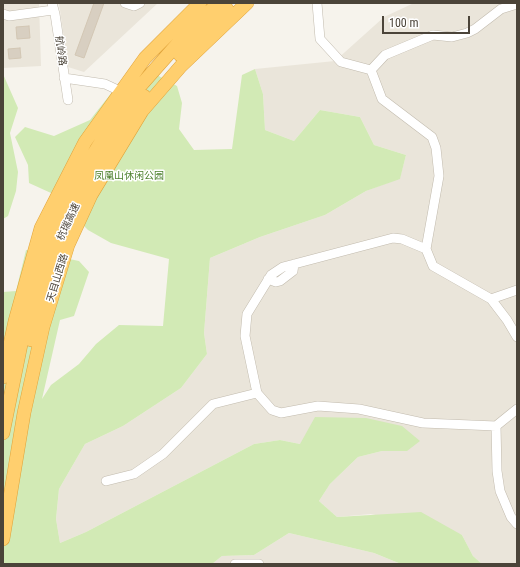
<!DOCTYPE html>
<html>
<head>
<meta charset="utf-8">
<style>
  body { margin:0 }
  #map { position:relative; width:520px; height:567px; overflow:hidden; background:#f6f3ec; font-family:"Roboto Condensed",sans-serif }
  canvas { display:block }
  .frame { position:absolute; inset:0; border:4px solid #4b4439; pointer-events:none }
  .scale { position:absolute; left:382px; top:16px; width:88px; height:18px; box-sizing:border-box; border:2px solid #4b4439; border-top:0; padding-left:5px; font-size:12px; line-height:14px; white-space:nowrap; color:#4b4439; -webkit-text-stroke:3px #fff; paint-order:stroke }
</style>
</head>
<body>
<div id="map">
<canvas width="520" height="567"></canvas>
<div class="frame"></div>
<div class="scale">100 m</div>
</div>
<script>
const c = document.querySelector('canvas').getContext('2d');
c.lineJoin = 'round';
function paint(path, color) {
  c.fillStyle = color;
  c.fill(path, 'evenodd');
}
function poly(rows) {
  const path = new Path2D();
  for (const r of rows) {
    path.moveTo(r[0], r[1]);
    for (let i = 2; i < r.length; i += 2) path.lineTo(r[i], r[i + 1]);
  }
  return path;
}
function trace(path, color, width, dash) {
  c.strokeStyle = color;
  c.lineWidth = width;
  c.lineCap = dash ? 'butt' : 'round';
  c.setLineDash(dash || []);
  c.stroke(path);
}
function drawText(font, color, halo, rows, align = 'center') {
  c.font = font + ' "Roboto Condensed","Noto Sans SC",sans-serif';
  c.lineWidth = 3;
  c.setLineDash([]);
  c.textBaseline = 'middle';
  c.strokeStyle = halo;
  c.fillStyle = color;
  for (const [text, x, y, turn = 0] of rows) {
    c.save();
    c.translate(x, y);
    c.rotate((+turn || 0) * Math.PI / 180);
    c.textAlign = isNaN(turn) ? turn : align;
    if (halo) c.strokeText(text, 0, 0);
    c.fillText(text, 0, 0);
    c.restore();
  }
}
paint(poly([
  [3,3,39,3,41,66,3,68],
  [59,3,158,3,84,72,68,67],
  [414,3,517,3,517,564,482,564,473,556,462,535,371,514,337,517,319,501,330,484,358,457,382,451,407,451,300,444,280,440,254,444,86,532,60,543,56,519,59,489,85,444,123,426,181,388,207,354,204,333,210,258,260,237,325,215,366,191,400,178,406,155,374,145,360,117,320,110,294,141,265,130,263,94,255,69,335,61,384,17],
  [289,533,374,553,401,564,212,564,222,556,254,555]
]), '#eae5da');
paint(poly([
  [135,63,177,86,182,103,179,129,194,150,232,149,242,75,255,69,263,94,265,130,294,141,320,110,360,117,374,145,406,155,400,179,366,191,325,215,260,237,210,258,204,333,207,354,181,388,123,426,85,444,59,489,56,519,60,543,86,532,254,444,280,440,300,444,315,417,366,418,402,426,420,441,407,451,382,451,358,457,330,484,319,501,337,517,421,512,462,535,473,556,482,564,401,564,374,553,289,533,254,555,222,556,212,564,3,564,3,292,16,291,26,250,79,261,89,272,74,316,60,320,42,399,51,385,79,364,96,344,119,325,163,326,169,259,111,243,88,230,51,193,29,183,28,165,15,137,25,127,54,136,90,120],
  [3,74,18,108,10,133,18,172,16,191,8,216,3,219]
]), '#d2eab5');
const building = poly([
  [94,3,104,3,84,58,75,55,94,3],
  [29,26,30,38,17,39,16,27,29,26],
  [20,48,21,58,9,59,8,49,20,48]
]);
paint(building, '#d8cfc1');
trace(building, '#d3c7b4', 1);
const minor = poly([
  [52,3,55,14,68,100],
  [125,3,134,6,140,3],
  [317,3,320,39,341,62,371,70],
  [3,14,9,16,53,10],
  [371,70,382,99,432,137,436,148,439,176,426,249,433,266,491,299,507,320,517,337],
  [371,70,385,55,433,35,452,37,467,33,475,29,501,9,517,4],
  [64,78,105,84,120,91],
  [426,249,402,239,393,238,283,267,271,275,247,314,245,336,257,393,272,410,281,413,318,406,359,409,423,423,496,426,517,409],
  [268,279,276,282,280,281,293,271,294,264],
  [491,299,517,290],
  [496,426,497,471,500,491,511,517,517,524],
  [106,481,134,474,163,454,213,404,257,393],
  [235,564,259,564]
]);
const highway = poly([
  [180,55,202,31,227,9],
  [31,340,38,308,60,239,92,174,134,108,144,96],
  [3,377,15,321,41,228,85,142,145,58,200,3],
  [3,433,29,305,51,235,84,169,126,102,195,24,219,3],
  [3,539,24,413,43,327,68,245,91,195,142,111,181,66,247,3]
]);
trace(minor, '#c2bbae', 10);
trace(highway, '#e0a43c', 14);
trace(minor, '#fff', 9);
trace(highway, '#ffcf6e', 13);
drawText('10px', '#4b4439', '#fff', [
  ["航岭路",60,51,82],
  ["杭瑞高速",69,222,-65],
  ["天目山西路",58,278,-73]
]);
drawText('10px', '#4a7f2a', '#fff', [
  ["凤凰山休闲公园",129,176]
]);
</script>
</body>
</html>
